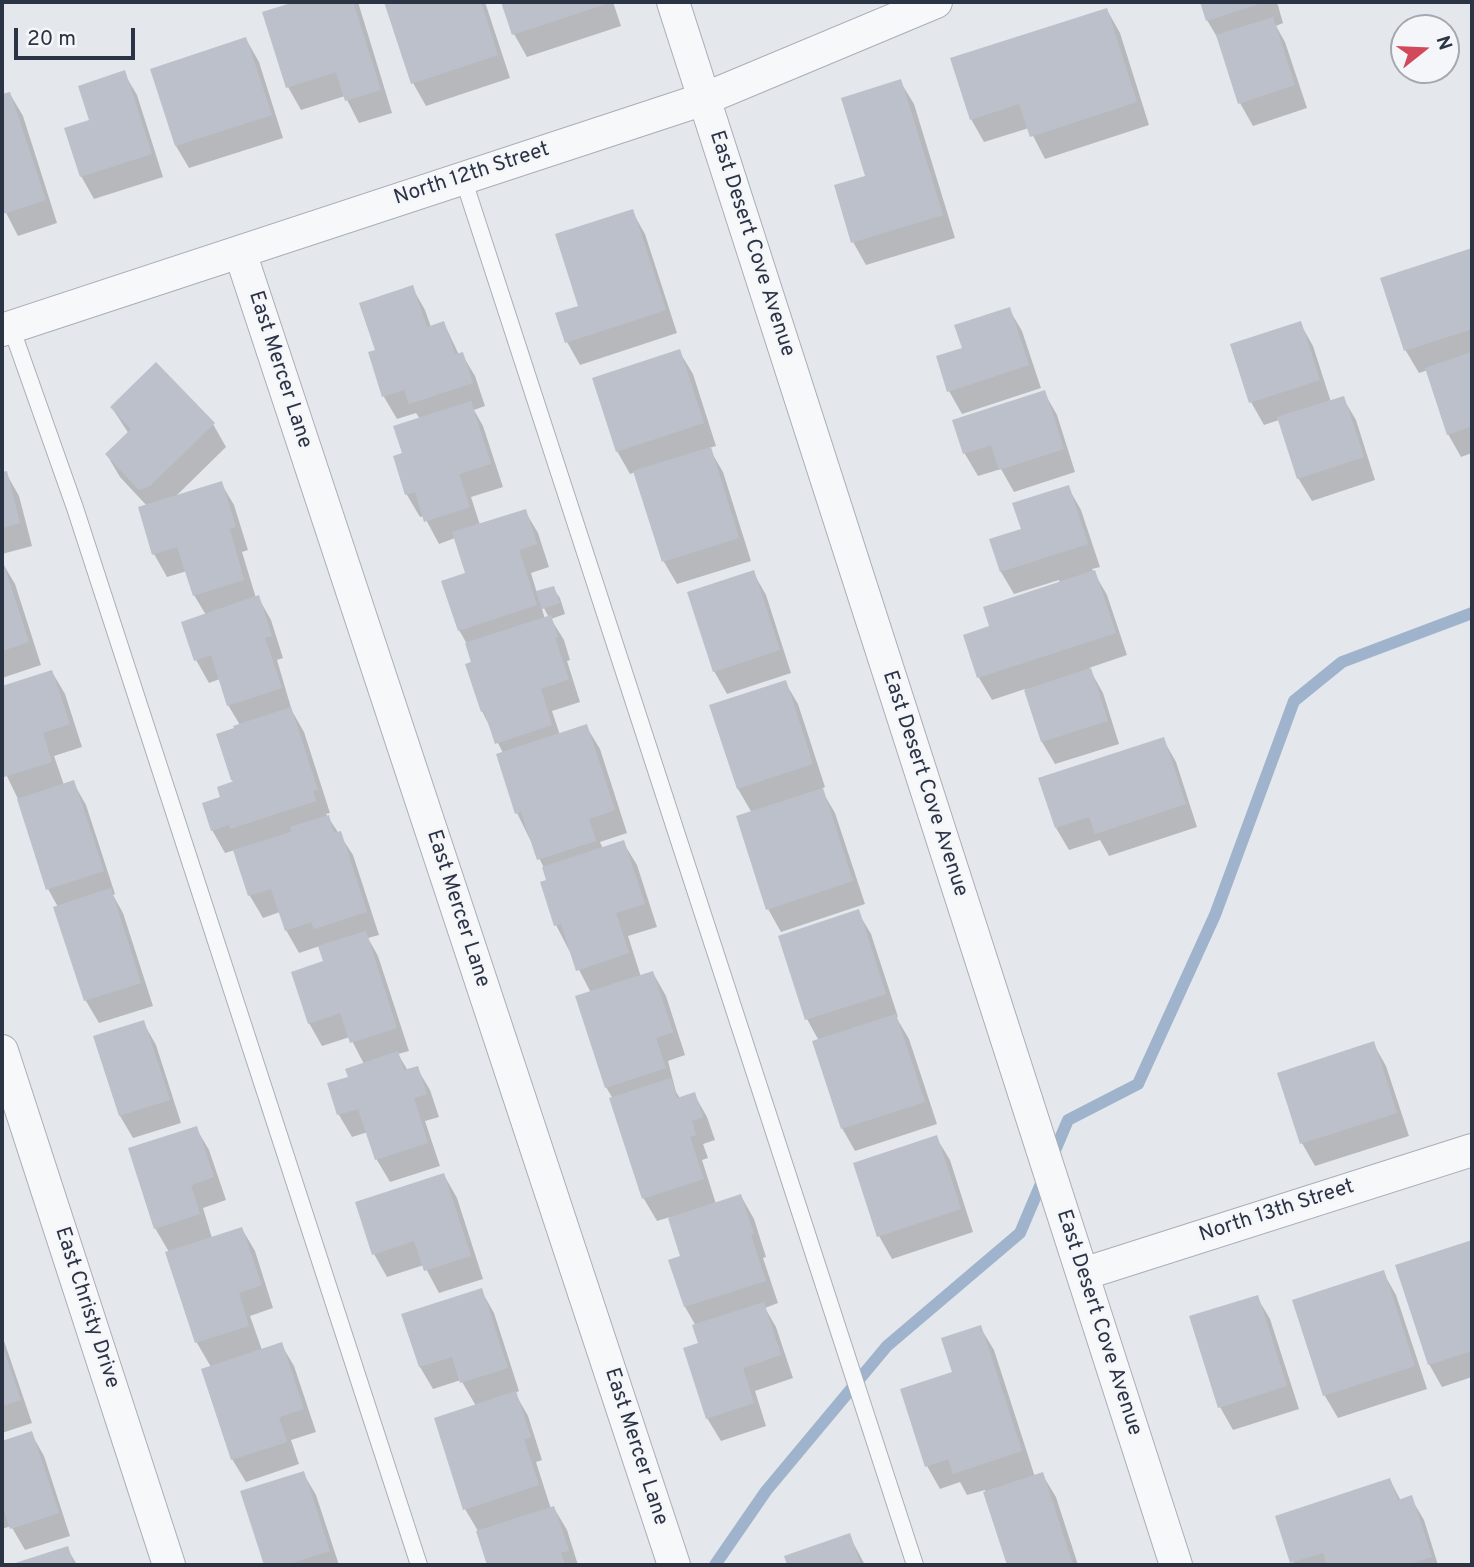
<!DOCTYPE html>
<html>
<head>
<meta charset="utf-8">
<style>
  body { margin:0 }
  #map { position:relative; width:1474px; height:1567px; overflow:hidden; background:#e4e7ec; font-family:Overpass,sans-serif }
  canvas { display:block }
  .frame { position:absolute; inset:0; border:4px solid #2b3445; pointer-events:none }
  .north { position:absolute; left:1390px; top:14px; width:70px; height:70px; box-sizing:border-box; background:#f4f6f9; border:2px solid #a4a8b1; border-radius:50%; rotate:72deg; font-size:19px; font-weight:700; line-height:28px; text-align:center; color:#2b3445 }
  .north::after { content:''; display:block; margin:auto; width:24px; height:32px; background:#d1495b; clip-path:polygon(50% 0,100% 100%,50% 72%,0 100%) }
  .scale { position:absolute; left:14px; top:28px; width:121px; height:32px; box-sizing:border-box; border:4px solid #2b3445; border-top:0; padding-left:9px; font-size:21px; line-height:24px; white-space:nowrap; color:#2b3445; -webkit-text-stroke:5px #f4f6f9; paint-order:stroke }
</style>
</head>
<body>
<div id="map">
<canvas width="1474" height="1567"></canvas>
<div class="frame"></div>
<div class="north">N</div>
<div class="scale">20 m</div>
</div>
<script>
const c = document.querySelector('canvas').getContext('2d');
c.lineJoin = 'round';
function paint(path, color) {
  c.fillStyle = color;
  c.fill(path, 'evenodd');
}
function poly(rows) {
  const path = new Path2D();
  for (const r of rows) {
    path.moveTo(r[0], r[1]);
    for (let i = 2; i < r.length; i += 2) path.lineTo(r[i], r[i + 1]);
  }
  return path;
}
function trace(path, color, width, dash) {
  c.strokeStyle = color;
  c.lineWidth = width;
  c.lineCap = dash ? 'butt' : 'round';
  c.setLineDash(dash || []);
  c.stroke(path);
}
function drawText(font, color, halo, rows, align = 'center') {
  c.font = font + ' Overpass,sans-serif';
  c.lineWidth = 5;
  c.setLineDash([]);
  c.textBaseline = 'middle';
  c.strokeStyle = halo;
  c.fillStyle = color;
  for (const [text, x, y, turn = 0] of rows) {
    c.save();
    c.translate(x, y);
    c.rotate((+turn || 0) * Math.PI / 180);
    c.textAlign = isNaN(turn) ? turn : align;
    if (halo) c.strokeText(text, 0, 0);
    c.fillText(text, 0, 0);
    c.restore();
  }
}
paint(poly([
  [300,2,358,2,392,113,359,123,345,96,301,110,288,87,264,13],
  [386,2,485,2,510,78,426,106,413,83],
  [503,2,613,2,621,26,527,57,514,34],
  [1202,2,1277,2,1283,23,1276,26,1285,42,1307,108,1253,126,1240,103,1220,42,1207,20],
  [1107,10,1120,33,1149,125,1045,159,1029,128,984,142,971,119],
  [246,39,259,62,283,138,189,168,176,146],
  [124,73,137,95,163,177,94,199,81,176,92,121],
  [900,81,914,104,955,238,866,265,853,242,836,186,867,177],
  [10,94,23,116,57,223,18,236,2,205,2,96],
  [632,211,645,234,677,333,580,365,567,342,558,314,580,307],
  [1472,250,1472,453,1461,457,1448,434,1428,370,1419,373,1406,351,1382,280],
  [412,287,425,310,431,327,444,323,459,355,462,354,475,376,485,406,474,410,483,426,503,487,471,497,480,525,525,511,538,533,549,567,531,573,537,593,553,588,560,598,565,614,551,619,564,640,570,660,567,661,580,702,552,711,560,735,586,726,600,749,627,833,600,842,603,849,623,842,637,865,657,927,628,936,641,977,653,973,666,996,685,1055,668,1061,676,1092,680,1098,694,1094,707,1117,715,1140,703,1144,708,1158,702,1160,716,1204,741,1196,754,1219,766,1257,763,1258,778,1303,765,1308,776,1327,793,1378,755,1391,766,1426,721,1441,707,1418,696,1326,685,1307,671,1261,683,1257,670,1217,657,1221,644,1199,613,1099,606,1087,591,993,556,925,545,870,517,813,498,755,503,753,482,711,473,663,467,644,459,630,467,574,455,538,439,544,424,516,420,517,407,495,395,458,404,454,420,419,416,413,397,419,384,397,370,353,377,351],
  [544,608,549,618,545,619,542,609],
  [1009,309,1022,331,1041,388,962,414,949,391,964,349],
  [1300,323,1313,346,1331,402,1343,398,1356,420,1375,480,1312,501,1298,478,1279,420,1264,425,1251,402],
  [679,351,693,374,716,446,709,448,723,472,751,561,677,584,664,562,635,472,630,474,617,451],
  [1044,392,1057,415,1075,472,1014,492,1001,469,978,476,965,454,954,421],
  [112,408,213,424,226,447,175,497,221,483,234,505,248,550,242,552,256,598,258,597,271,620,283,658,277,660,292,711,304,732,330,813,326,814,353,855,379,935,368,938,378,956,409,1051,398,1054,408,1071,417,1068,430,1090,439,1117,425,1121,440,1166,390,1182,377,1160,368,1132,352,1137,339,1115,329,1085,350,1078,364,1064,350,1037,322,1046,309,1023,326,963,320,946,299,953,286,930,280,912,263,918,250,896,235,850,225,853,212,830,222,799,234,783,232,780,240,725,228,705,220,679,209,683,196,660,206,615,194,595,187,571,167,577,154,554,147,506,120,477,107,455,129,434],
  [6,473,19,496,32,546,2,554,2,474],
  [1068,487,1081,510,1100,567,1092,569,1107,595,1127,655,1089,668,1103,693,1119,744,1055,764,1042,742,1025,689,992,700,979,678,965,636,991,627,1060,583,1059,580,1014,594,1001,572,991,540,1023,530],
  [2,562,15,584,41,665,2,678],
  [753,572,766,595,791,673,727,694,714,671],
  [52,672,65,694,82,747,54,756,64,785,73,782,86,805,115,894,113,895,123,913,153,1006,99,1023,86,1001,56,908,58,907,48,889,18,799,2,766,2,688],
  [785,682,798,704,825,787,821,789,835,813,865,904,781,932,768,909,752,813,738,789,711,706],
  [1163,739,1176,762,1197,827,1109,856,1100,840,1069,850,1056,828],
  [858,912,871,934,898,1017,896,1017,909,1039,937,1124,855,1151,842,1128,819,1041,807,1019],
  [143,1022,156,1045,181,1123,133,1138,120,1116,95,1038],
  [1373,1043,1386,1066,1409,1136,1315,1166,1302,1143,1279,1074],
  [196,1128,209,1150,226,1200,203,1208,212,1238,242,1229,255,1251,273,1308,250,1316,262,1350,281,1344,294,1366,316,1432,291,1440,299,1464,246,1482,232,1459,211,1367,197,1343,168,1253,169,1252,155,1228],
  [936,1137,950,1160,973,1232,892,1259,879,1236],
  [444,1175,457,1198,483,1279,439,1293,424,1265,387,1277,374,1254,357,1203],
  [1472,1242,1472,1377,1442,1387,1429,1364,1397,1266],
  [1383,1272,1396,1295,1427,1389,1338,1418,1325,1396,1294,1301],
  [481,1290,494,1313,519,1391,515,1393,528,1416,542,1460,536,1462,551,1509,554,1508,567,1530,578,1565,489,1565,478,1531,465,1509,476,1406,461,1380,433,1389,420,1367,403,1315],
  [1257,1297,1270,1319,1299,1409,1233,1430,1220,1407],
  [980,1327,994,1350,1035,1477,1042,1474,1056,1497,1078,1565,1009,1565,985,1490,967,1495,960,1482,940,1489,927,1466,954,1374],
  [2,1335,32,1423,2,1433],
  [31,1433,44,1456,70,1536,25,1550,11,1526,2,1529,2,1443],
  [303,1473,316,1495,339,1565,266,1565,243,1493],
  [1390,1480,1401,1501,1411,1498,1424,1520,1438,1565,1294,1565,1277,1517],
  [849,1535,865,1565,788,1565,786,1557],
  [67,1548,77,1565,14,1565]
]), '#0003');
trace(poly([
  [715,1565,766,1491,887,1346,1020,1233,1068,1120,1138,1084,1215,915,1294,701,1342,662,1472,613]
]), '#9fb4cc', 12);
paint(poly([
  [294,2,353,2,381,90,345,101,336,72,286,88,262,12],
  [384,2,481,2,498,55,411,84],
  [501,2,612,2,512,35],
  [1200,2,1265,2,1206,21],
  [1107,8,1137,102,1030,137,1019,104,970,120,950,58],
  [1273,17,1295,85,1238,104,1216,35],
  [246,37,272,115,175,146,150,69],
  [125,70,152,154,80,177,64,128,89,120,78,86],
  [901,79,943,215,851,243,834,185,865,176,841,98],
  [10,92,46,200,3,214,2,94],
  [633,209,666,310,565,343,555,313,578,306,555,234],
  [1472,248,1472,329,1404,351,1380,278],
  [413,285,427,327,444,321,455,354,463,352,473,383,409,404,404,390,382,397,368,352,375,350,359,303],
  [1010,307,1029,365,947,392,936,356,962,348,954,325],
  [1301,321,1320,380,1249,403,1230,344],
  [680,349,704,423,616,452,592,378],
  [1472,352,1472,426,1447,435,1425,368],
  [156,362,215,423,150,486,139,490,105,454,131,429,110,407],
  [1045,390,1064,449,999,470,991,445,963,454,952,420],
  [1344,396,1364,457,1297,479,1277,417],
  [471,401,491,464,459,474,470,507,424,522,415,492,405,495,393,456,402,453,393,426],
  [711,447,739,538,662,562,633,471],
  [7,471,20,523,2,528,2,472],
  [222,481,236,527,230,529,244,580,193,596,177,547,152,555,138,507],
  [1069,485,1088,544,1000,572,989,539,1021,529,1012,503],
  [526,509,537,544,519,550,537,605,458,631,441,581,465,573,452,532],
  [2,559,29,642,2,651],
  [754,570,780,650,713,672,687,592],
  [1095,570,1116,633,977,678,963,635,989,626,983,607],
  [554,586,560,603,542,609,536,591],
  [259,595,272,636,265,638,282,688,227,706,211,655,194,661,181,622],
  [551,615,558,637,555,638,569,679,541,689,552,725,495,744,484,711,481,712,465,664,471,662,465,643],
  [1091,668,1108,721,1041,742,1024,690],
  [52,670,70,724,43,733,52,762,4,777,2,686],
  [786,680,813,764,737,789,709,705],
  [291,707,318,790,313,791,316,801,230,829,229,825,211,831,202,803,220,797,217,787,234,781,231,780,216,734,234,728,233,726],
  [587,724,615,810,589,819,596,841,537,860,521,812,515,814,496,754],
  [1164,737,1186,804,1095,834,1089,817,1055,828,1038,778],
  [74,780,104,871,46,890,17,799],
  [823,788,853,881,766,910,736,816],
  [329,815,334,833,341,831,367,912,314,929,311,922,285,931,271,889,248,896,233,850,291,832,290,827],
  [624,840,645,904,616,913,629,953,576,971,561,924,554,926,540,882,546,880,542,867],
  [111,888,141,983,84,1001,53,907],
  [859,909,886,994,805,1020,778,936],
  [366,931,397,1028,350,1043,340,1013,308,1024,291,972,323,961,318,946],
  [653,971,673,1032,656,1038,666,1068,605,1088,575,996],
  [896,1014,925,1102,841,1129,812,1041],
  [144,1020,170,1100,119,1116,93,1036],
  [1374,1041,1397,1113,1300,1144,1277,1073],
  [398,1051,404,1070,418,1066,427,1094,414,1098,428,1143,375,1160,358,1109,337,1115,327,1083,348,1077,345,1069],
  [671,1078,677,1098,695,1092,703,1117,692,1121,696,1135,690,1137,704,1179,642,1199,609,1098],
  [197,1126,214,1177,191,1185,200,1214,154,1229,128,1148],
  [937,1135,961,1209,877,1237,853,1163],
  [444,1173,471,1256,424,1271,414,1241,372,1255,355,1202],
  [741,1194,754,1234,751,1235,766,1281,684,1307,668,1260,680,1256,668,1218],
  [242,1227,262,1285,239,1293,249,1326,195,1343,165,1252],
  [1472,1240,1472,1351,1428,1365,1395,1265],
  [1384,1270,1415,1366,1323,1396,1292,1300],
  [482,1288,508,1368,460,1383,452,1357,419,1367,401,1314],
  [1258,1295,1287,1386,1218,1408,1189,1316],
  [764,1302,781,1355,743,1368,754,1403,706,1419,683,1348,698,1343,692,1325],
  [981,1325,1022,1451,953,1474,948,1459,925,1467,900,1389,952,1372,941,1338],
  [282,1342,304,1409,279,1417,287,1442,231,1460,201,1369],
  [2,1344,21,1400,2,1406],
  [516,1391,531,1437,524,1439,539,1485,463,1510,434,1418],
  [32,1431,59,1513,10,1529,2,1503,2,1441],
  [304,1471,330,1551,286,1565,264,1565,240,1491],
  [1043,1472,1073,1565,1007,1565,983,1492],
  [1390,1478,1398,1500,1412,1495,1432,1557,1406,1565,1327,1565,1323,1553,1290,1563,1275,1516],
  [554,1506,569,1550,561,1553,565,1565,487,1565,476,1531],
  [850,1533,861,1565,787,1565,784,1556],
  [68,1546,74,1565,9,1565]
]), '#bbc0ca');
const lane = poly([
  [463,178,915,1565],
  [11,327,75,508,419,1565]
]);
const street = poly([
  [673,2,1176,1565],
  [240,252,674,1565],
  [2,330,704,99,936,2],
  [2,1051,169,1565],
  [1083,1274,1472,1150]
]);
trace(lane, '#a9aeb7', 18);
trace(street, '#a9aeb7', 34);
trace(lane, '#f7f8fa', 16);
trace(street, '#f7f8fa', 32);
drawText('21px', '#2b3445', '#f4f6f9', [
  ["North 12th Street",472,175,-18],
  ["East Desert Cove Avenue",751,244,72],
  ["East Mercer Lane",279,370,72],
  ["East Desert Cove Avenue",924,784,72],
  ["East Mercer Lane",457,909,72],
  ["North 13th Street",1277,1212,-18],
  ["East Christy Drive",86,1308,72],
  ["East Desert Cove Avenue",1098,1323,72],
  ["East Mercer Lane",635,1447,72]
]);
</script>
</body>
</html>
